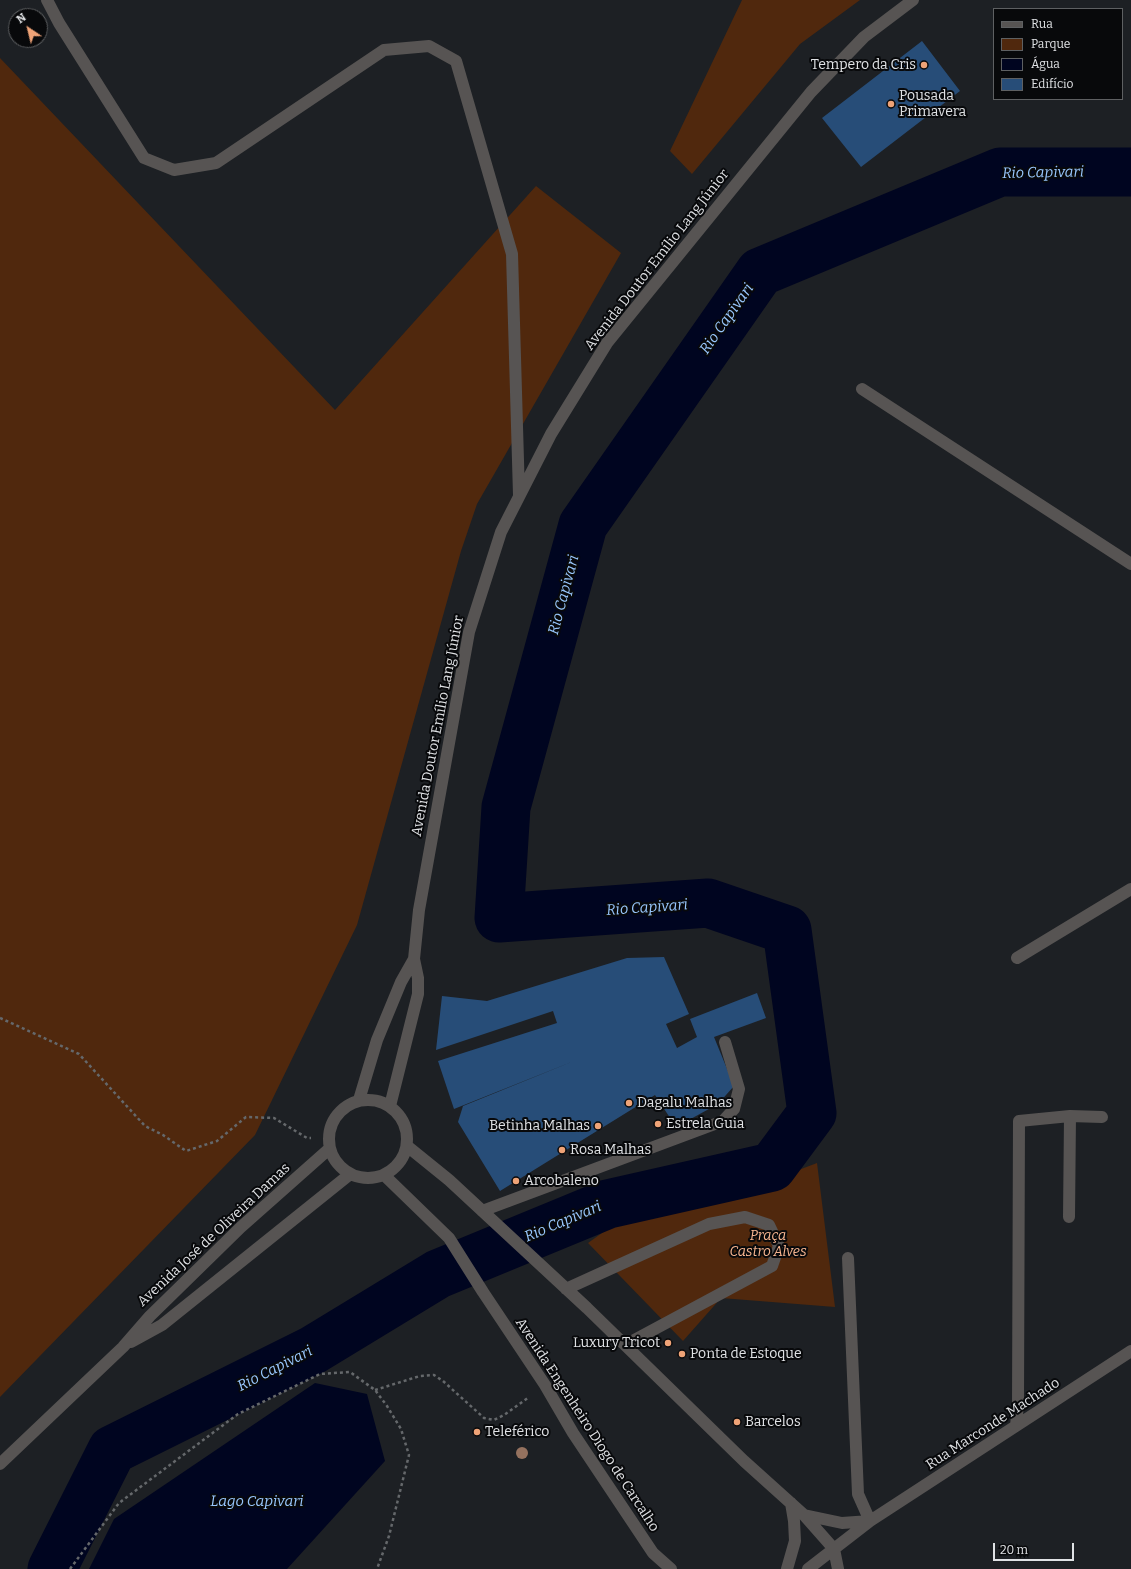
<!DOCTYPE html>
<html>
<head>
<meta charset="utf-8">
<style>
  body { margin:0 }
  #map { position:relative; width:1131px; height:1569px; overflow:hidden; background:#1d2024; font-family:Bitter,serif }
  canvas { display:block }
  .legend { position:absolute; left:993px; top:8px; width:130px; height:92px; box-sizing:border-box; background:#08090b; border:1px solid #5e6062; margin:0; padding:5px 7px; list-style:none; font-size:12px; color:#e0e2e5 }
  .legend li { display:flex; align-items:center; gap:8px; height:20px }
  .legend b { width:20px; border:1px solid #5e6062 }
  .north { position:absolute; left:8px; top:8px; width:40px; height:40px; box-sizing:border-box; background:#08090b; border:1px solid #5e6062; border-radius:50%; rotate:325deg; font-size:11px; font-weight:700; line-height:16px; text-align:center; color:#e0e2e5 }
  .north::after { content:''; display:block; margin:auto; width:14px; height:18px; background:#efa377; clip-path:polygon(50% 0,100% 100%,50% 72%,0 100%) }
  .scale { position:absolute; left:993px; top:1543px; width:81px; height:18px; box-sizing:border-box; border:2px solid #e0e2e5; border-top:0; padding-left:5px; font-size:12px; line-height:14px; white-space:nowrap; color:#e0e2e5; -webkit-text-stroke:3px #08090b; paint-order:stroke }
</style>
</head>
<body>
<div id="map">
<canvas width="1131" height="1569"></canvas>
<ul class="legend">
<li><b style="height:5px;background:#575453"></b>Rua</li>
<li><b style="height:11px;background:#50280d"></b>Parque</li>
<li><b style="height:11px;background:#000520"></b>Água</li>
<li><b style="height:11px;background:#274d78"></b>Edifício</li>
</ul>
<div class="north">N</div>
<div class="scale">20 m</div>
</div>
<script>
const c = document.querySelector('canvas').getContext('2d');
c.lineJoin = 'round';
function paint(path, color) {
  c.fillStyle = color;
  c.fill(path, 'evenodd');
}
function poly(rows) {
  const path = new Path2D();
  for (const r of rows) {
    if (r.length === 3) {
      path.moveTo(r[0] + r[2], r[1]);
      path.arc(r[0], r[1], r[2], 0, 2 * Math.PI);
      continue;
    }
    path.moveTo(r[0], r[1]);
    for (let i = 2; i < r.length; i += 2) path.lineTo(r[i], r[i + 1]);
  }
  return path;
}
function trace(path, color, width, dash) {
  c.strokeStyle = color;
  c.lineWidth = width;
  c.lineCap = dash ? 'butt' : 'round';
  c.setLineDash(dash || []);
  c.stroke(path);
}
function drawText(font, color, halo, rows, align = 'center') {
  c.font = font + ' Bitter,serif';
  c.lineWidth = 4;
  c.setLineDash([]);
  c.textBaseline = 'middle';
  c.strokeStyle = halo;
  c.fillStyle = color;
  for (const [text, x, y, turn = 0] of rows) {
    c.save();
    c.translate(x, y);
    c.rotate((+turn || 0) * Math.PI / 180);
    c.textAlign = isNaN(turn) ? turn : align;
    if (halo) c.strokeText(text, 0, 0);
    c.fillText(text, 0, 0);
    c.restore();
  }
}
paint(poly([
  [742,0,860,0,800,44,692,174,670,151],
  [0,58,335,410,536,186,621,253,477,504,461,551,357,925,255,1135,0,1397],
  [817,1163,835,1307,721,1298,683,1341,588,1243,627,1215,717,1201]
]), '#50280d');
paint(poly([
  [315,1383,367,1394,385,1461,287,1569,89,1569,114,1519]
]), '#000520');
trace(poly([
  [52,1569,112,1450,313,1350,438,1274,608,1204,772,1167,812,1113,787,930,708,903,499,918,506,807,583,525,760,272,1000,172,1131,172]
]), '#000520', 49);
paint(poly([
  [922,41,960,91,861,167,822,118],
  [664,957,689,1014,666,1024,677,1048,697,1037,690,1019,757,993,766,1018,714,1037,734,1086,718,1104,676,1127,655,1095,500,1191,458,1122,463,1106,574,1061,454,1109,438,1061,557,1023,553,1011,436,1050,442,996,487,1001,627,958]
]), '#274d78');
trace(poly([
  [0,1018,79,1054,145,1126,163,1135,186,1151,217,1141,246,1117,274,1118,307,1138,311,1138],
  [375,1390,420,1376,434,1375,443,1381,484,1418,494,1420,504,1415,529,1397],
  [70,1569,119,1503,238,1414,320,1374,350,1372,375,1390,387,1406,401,1429,409,1455,389,1536,377,1569]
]), '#65686b', 2.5, [3, 3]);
trace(poly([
  [47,0,59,23,144,158,174,170,216,163,384,50,429,46,456,61,512,254,519,495],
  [862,389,1131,564],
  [1017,958,1131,889],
  [368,1139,39],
  [359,1100,377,1040,401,982,414,959],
  [390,1106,418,994,418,978,414,959,419,910,469,632,501,532,551,434,607,343,811,92,864,37,913,0],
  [407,1146,449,1180,587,1308,744,1461,804,1515,834,1549],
  [384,1175,449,1238,483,1292,545,1385,573,1433,653,1553,671,1569],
  [482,1211,723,1121,734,1109,739,1089,725,1042],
  [1069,1217,1070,1116],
  [848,1258,858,1494,870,1521],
  [566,1289,709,1224,745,1217,769,1225,779,1246,772,1266,625,1345],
  [131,1342,162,1325,349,1175],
  [1016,1426,1018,1404,1019,1121,1070,1116,1102,1117],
  [0,1464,123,1347,150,1316,241,1227,329,1149],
  [804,1515,842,1523,870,1521],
  [834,1549,838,1569],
  [787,1569,795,1541,794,1521,791,1503],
  [808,1569,870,1521,1131,1351]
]), '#575453', 12);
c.fillStyle = '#95725f';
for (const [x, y] of [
  [522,1453]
]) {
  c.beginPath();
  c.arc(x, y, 6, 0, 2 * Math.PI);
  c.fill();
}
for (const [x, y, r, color] of [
  [924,65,4,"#efa377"],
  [891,104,4,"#efa377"],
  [629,1103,4,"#efa377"],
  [658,1124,4,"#efa377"],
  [598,1126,4,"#efa377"],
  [562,1150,4,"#efa377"],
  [516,1181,4,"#efa377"],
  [668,1343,4,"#efa377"],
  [682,1354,4,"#efa377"],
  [737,1422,4,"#efa377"],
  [477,1432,4,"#efa377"]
]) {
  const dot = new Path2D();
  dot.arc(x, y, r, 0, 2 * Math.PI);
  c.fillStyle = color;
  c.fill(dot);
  trace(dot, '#08090b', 1.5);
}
drawText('14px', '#e0e2e5', '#08090b', [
  ["Tempero da Cris",916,65,"right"],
  ["Pousada",899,96],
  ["Primavera",899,112],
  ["Dagalu Malhas",637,1103],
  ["Estrela Guia",666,1124],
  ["Betinha Malhas",590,1126,"right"],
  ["Rosa Malhas",570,1150],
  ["Arcobaleno",524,1181],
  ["Luxury Tricot",660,1343,"right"],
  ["Ponta de Estoque",690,1354],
  ["Barcelos",745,1422],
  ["Teleférico",485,1432]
], 'left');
drawText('14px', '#e0e2e5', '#08090b', [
  ["Avenida Doutor Emílio Lang Júnior",657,260,-52],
  ["Avenida Doutor Emílio Lang Júnior",438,726,-79],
  ["Avenida José de Oliveira Damas",214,1235,-43],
  ["Rua Marconde Machado",993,1424,-33],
  ["Avenida Engenheiro Diogo de Carcalho",587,1425,57]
]);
drawText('italic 14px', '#f7b590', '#08090b', [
  ["Praça",768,1236],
  ["Castro Alves",768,1252]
]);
drawText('italic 15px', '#98c6fc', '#08090b', [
  ["Rio Capivari",1043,173,-1],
  ["Rio Capivari",727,319,-55],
  ["Rio Capivari",564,595,-75],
  ["Rio Capivari",647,908,-4],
  ["Rio Capivari",563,1222,-23],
  ["Rio Capivari",275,1369,-27],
  ["Lago Capivari",257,1502]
]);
</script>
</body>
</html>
